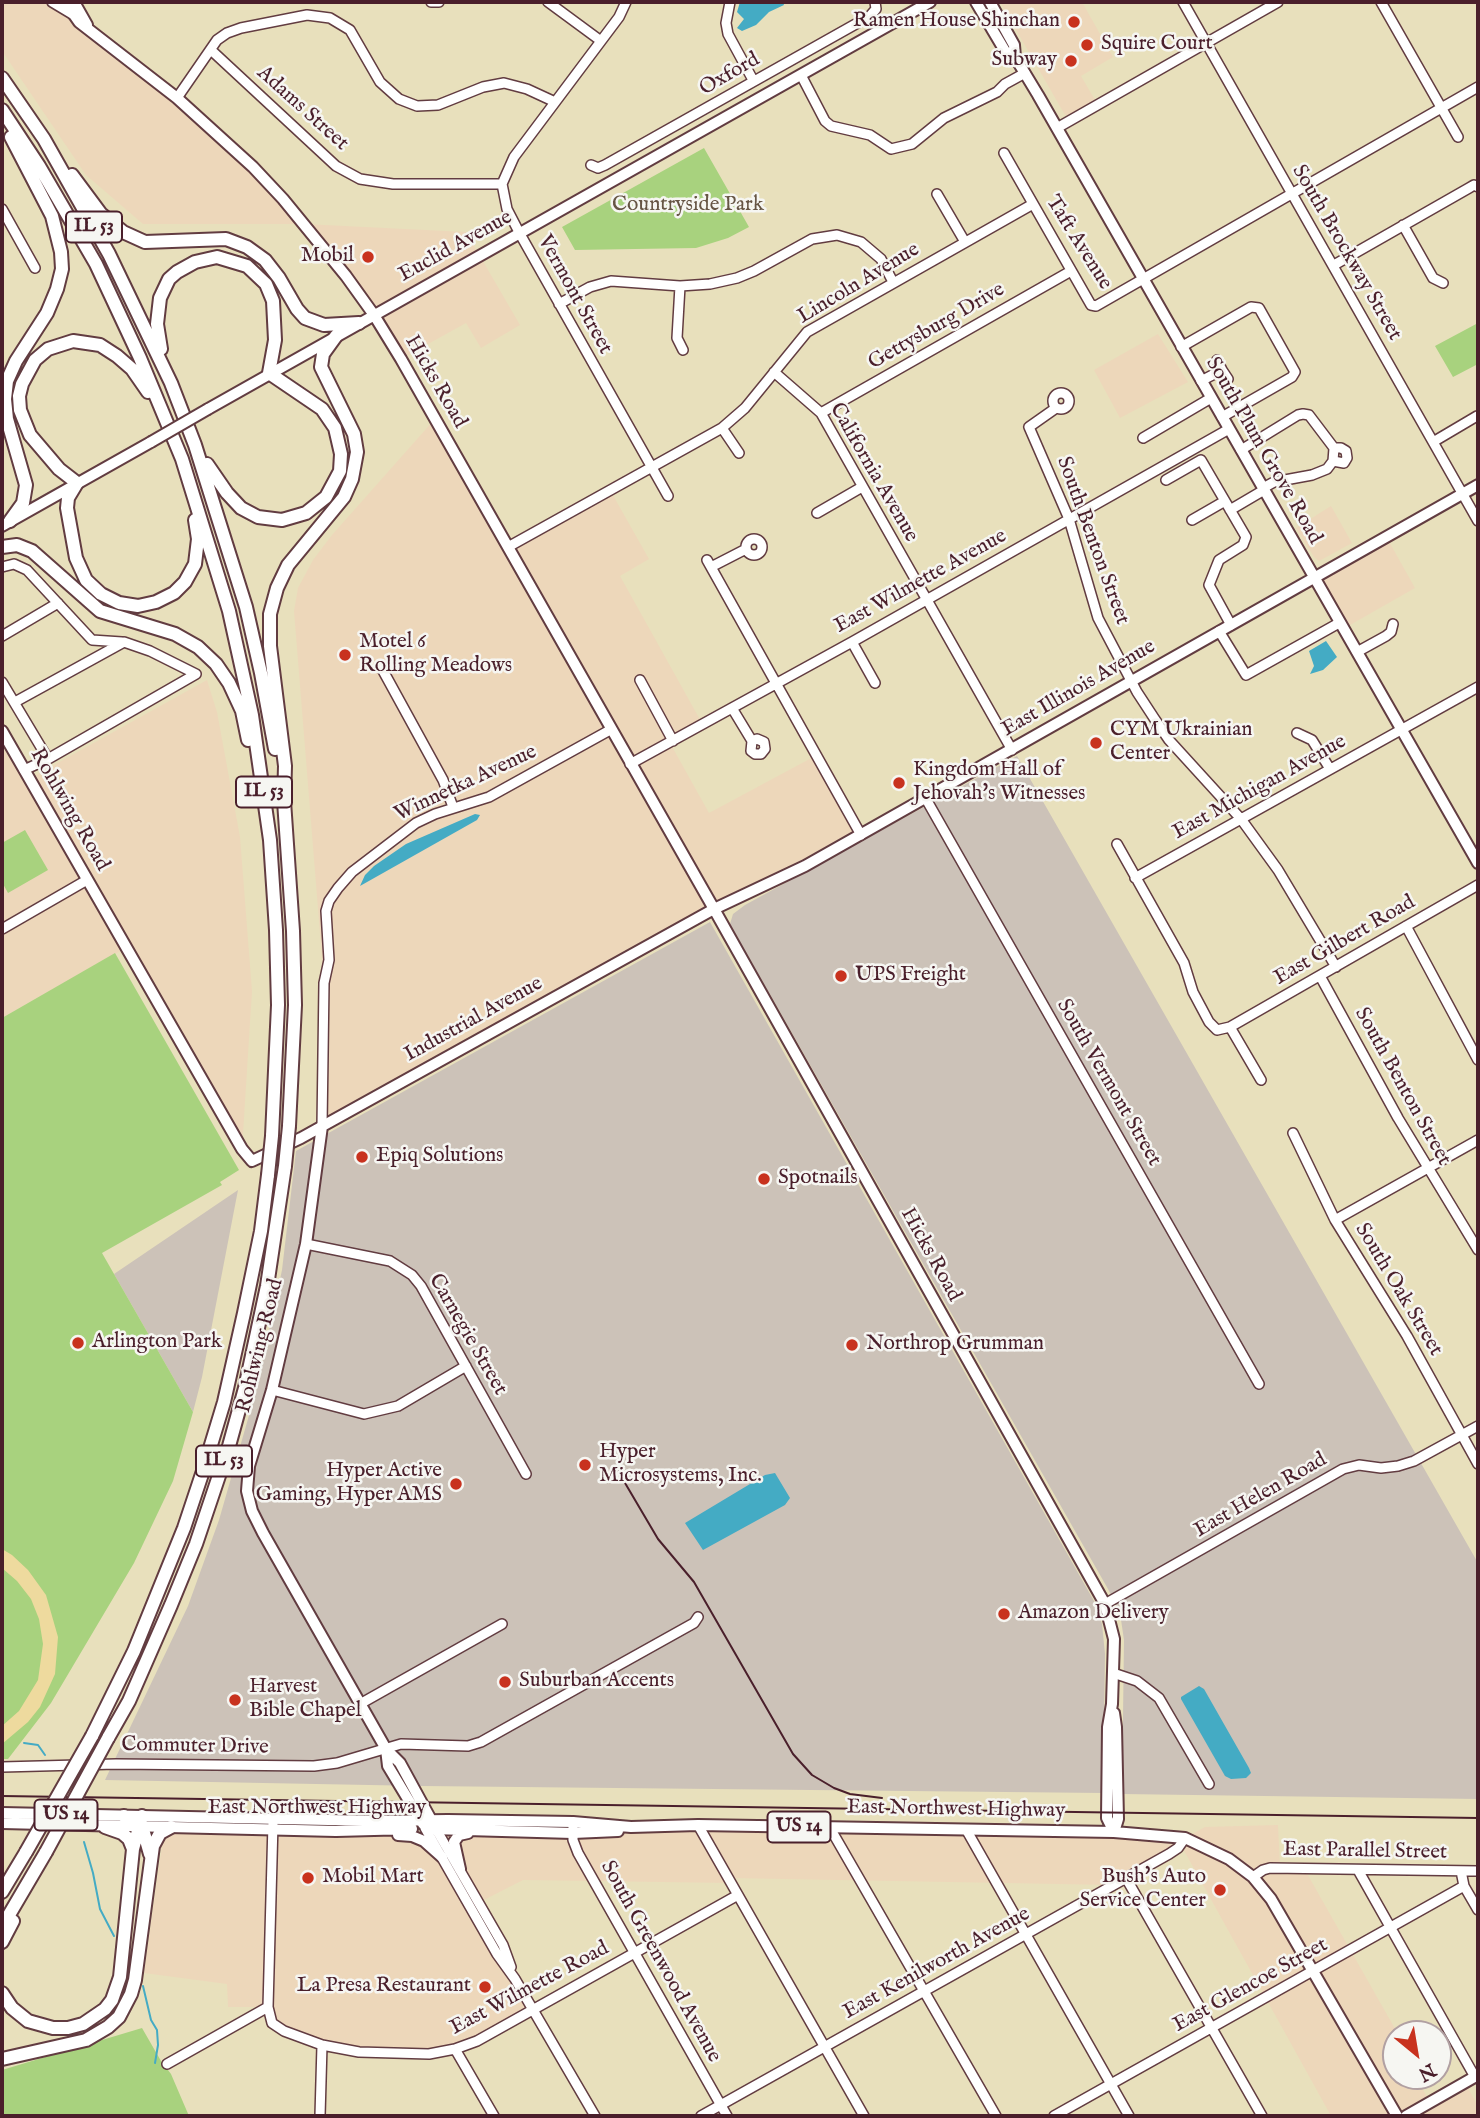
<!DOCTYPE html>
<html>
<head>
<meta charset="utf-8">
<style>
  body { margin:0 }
  #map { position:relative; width:1480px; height:2118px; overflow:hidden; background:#e8e0bc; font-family:"IM FELL English",serif }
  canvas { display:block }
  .frame { position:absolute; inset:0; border:4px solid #4a1f2b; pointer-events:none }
  .north { position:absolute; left:1382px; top:2020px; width:70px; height:70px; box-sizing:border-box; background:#f6f6f2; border:2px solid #b1a0a2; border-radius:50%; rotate:150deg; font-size:19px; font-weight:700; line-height:28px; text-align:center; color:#4a1f2b }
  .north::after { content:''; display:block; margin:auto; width:24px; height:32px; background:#c8321e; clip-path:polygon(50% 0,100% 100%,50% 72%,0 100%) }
</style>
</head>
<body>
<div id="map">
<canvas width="1480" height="2118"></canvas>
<div class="frame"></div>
<div class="north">N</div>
</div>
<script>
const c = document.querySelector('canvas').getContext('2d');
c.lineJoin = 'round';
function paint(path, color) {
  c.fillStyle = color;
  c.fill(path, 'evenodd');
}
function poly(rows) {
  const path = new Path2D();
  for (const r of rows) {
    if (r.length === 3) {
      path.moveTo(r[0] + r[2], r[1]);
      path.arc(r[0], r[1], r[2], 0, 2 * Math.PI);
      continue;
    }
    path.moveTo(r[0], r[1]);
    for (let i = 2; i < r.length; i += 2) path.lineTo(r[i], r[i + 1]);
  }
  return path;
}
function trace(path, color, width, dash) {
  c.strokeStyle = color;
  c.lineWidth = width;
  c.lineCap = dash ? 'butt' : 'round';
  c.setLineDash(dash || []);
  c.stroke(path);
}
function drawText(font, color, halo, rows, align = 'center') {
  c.font = font + ' "IM FELL English",serif';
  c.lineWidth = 5;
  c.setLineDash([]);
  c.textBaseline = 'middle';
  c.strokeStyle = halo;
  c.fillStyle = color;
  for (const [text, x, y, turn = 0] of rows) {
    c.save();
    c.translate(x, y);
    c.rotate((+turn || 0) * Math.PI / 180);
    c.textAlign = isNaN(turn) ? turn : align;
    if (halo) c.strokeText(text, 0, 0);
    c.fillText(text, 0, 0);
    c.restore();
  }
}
paint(poly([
  [2,2,52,2,177,98,304,224,466,232,520,325,481,348,466,323,401,359,304,224,143,224,86,175,2,51],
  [1000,2,1082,2,1113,57,1081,76,1095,100,1069,115,1065,115],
  [1158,334,1188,382,1120,418,1094,370],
  [434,420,508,547,610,490,649,559,620,576,703,725,670,743,709,813,817,755,861,835,322,1126,324,983,294,611,298,588,313,560,332,535],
  [1331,506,1352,543,1319,561,1314,557,1296,528],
  [1387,538,1415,588,1343,629,1314,580],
  [207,680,217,712,240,837,252,991,242,1149,29,779],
  [2,742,122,950,2,1018],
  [1278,1825,1280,1868,1305,1870,1398,2034,1396,2034,1396,2076,1415,2076,1430,2102,1465,2083,1478,2106,1478,2116,1328,2116,1330,2114,1182,1847,1114,1885,729,1878,731,1883,523,1880,478,1903,436,1829,477,1831,631,1827,1185,1838,1205,1827],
  [171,1827,407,1835,430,1845,534,2010,477,2041,429,2054,322,2045,272,2023,268,2007,228,2007,227,1984,144,1973,163,1839]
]), '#edd7ba');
paint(poly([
  [1017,756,1478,1563,1478,1799,1122,1794,1124,1640,1120,1613,1108,1589,730,924,733,914,745,905],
  [710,922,1094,1601,1102,1624,1105,1654,1103,1793,422,1786,105,1780,188,1606,219,1520,256,1391,282,1270,296,1151],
  [238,1190,202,1377,193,1412,114,1274]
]), '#ccc2b8');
paint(poly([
  [704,148,749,227,728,238,696,248,575,250,562,227],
  [1478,323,1478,364,1453,377,1435,346],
  [25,830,48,870,8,893,2,882,2,843],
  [115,953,239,1170,220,1182,222,1185,102,1253,193,1412,173,1481,134,1563,51,1703,8,1759,2,1759,2,1018],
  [142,2028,161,2061,171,2074,189,2116,2,2116,2,2070]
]), '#a8d27e');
paint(poly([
  [2,1549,12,1555,28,1570,46,1595,58,1637,55,1674,40,1707,28,1722,2,1744,2,1726,19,1711,38,1680,43,1644,39,1619,31,1599,17,1581,2,1568]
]), '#eeda9e');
paint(poly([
  [740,2,783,2,784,5,769,12,756,25,742,31,737,28,744,19,737,12],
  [1326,641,1337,657,1323,670,1310,674,1314,666,1309,651],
  [475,814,480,815,477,820,360,886,365,875,374,866,406,844],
  [775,1473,790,1498,785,1505,703,1550,685,1523,765,1475],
  [1199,1686,1204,1689,1249,1768,1251,1773,1246,1778,1231,1779,1225,1776,1181,1699,1181,1697]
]), '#44abc4');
trace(poly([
  [24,1743,38,1745,45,1755],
  [84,1842,93,1873,100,1909,114,1936],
  [143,1986,151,2020,157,2030,158,2045,155,2063]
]), '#44abc4', 2);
const minor = poly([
  [52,2,72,14,74,12],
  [431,2,439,2],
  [548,2,601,41],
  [626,2,619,17,514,157,502,184,507,209,520,234,668,496],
  [730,2,726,23,728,34,753,80],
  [1183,2,1478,521],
  [1381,2,1458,137],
  [211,50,336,166,360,179,393,184,502,184],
  [801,75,825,121,831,126,870,135,891,149,912,144,944,118,997,92,1005,84,1025,73],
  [177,98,217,40,227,33,241,28,307,15,330,18,350,30,380,82,399,99,417,106,438,105,483,87,504,83,527,89,553,101],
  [1057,128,1278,2],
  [1004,153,1091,305,1096,306,1478,87],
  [591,165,598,168,605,165,870,16,876,9,875,2],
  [937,194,965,242],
  [2,209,35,268],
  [1403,225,1433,278,1443,283],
  [1334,265,1469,188,1474,185,1478,187],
  [680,286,677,338,683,350],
  [559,304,590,287,611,281,680,286,710,284,737,278,754,271,812,239,837,235,861,242,881,259,893,282],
  [1181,347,1251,307,1259,308,1295,372,1292,377,1222,417],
  [1217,360,1222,370],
  [774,372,821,413,1012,750],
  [1201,381,1222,370,1228,379],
  [1061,401,8],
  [1056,408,1029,427,1069,519,1098,618,1137,692,1154,718,1169,740,1241,819,1278,870,1336,967],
  [821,413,1071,271],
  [722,428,739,453],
  [1143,438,1211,398],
  [1433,442,1477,416],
  [1241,450,1298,415,1303,414,1309,415,1334,448,1333,461,1327,469,1312,475,1274,482,1263,488],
  [1333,461,1344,463,1347,458,1346,451,1341,448,1334,448],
  [1166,480,1201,460,1246,537,1243,545,1219,560,1209,585,1231,625],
  [1230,510,1264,490],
  [817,513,862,487],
  [1192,520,1225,501],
  [754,547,8],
  [508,547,722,428,745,408,807,332,1033,204],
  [707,560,861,835],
  [2,567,14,564,27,570,92,640,122,642],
  [711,567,746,549],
  [1219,631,1246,675,1339,623],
  [2,636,58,603],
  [852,642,875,683],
  [1357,652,1386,636,1391,632,1393,624],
  [381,667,443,780,453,807],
  [640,680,673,741],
  [2,682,48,759],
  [15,702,124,642,150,651,196,674],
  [732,708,752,741,751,751,755,754,761,754,765,749,764,742,757,739,752,741],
  [1297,733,1312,740,1330,769],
  [630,764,852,642,1229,429],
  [24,770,48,759,196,674],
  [926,799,1259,1384],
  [1117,844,1184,963,1193,992,1209,1022,1217,1030,1230,1027,1261,1080],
  [1135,878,1478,687],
  [1406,926,1478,1060],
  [2,929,87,880],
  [1320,976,1398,1118,1478,1250],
  [1230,1027,1478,885],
  [322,1126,324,983,329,960,326,911,329,901,338,888,352,872,416,823,435,814,489,797,610,730],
  [1293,1133,1335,1220,1407,1336,1478,1464],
  [1335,1220,1478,1140],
  [306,1244,390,1261,412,1275,421,1286,526,1474],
  [272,1390,364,1414,398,1406,466,1366],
  [1105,1604,1343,1469,1359,1465,1381,1468,1398,1466,1414,1461,1478,1426],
  [1113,1673,1137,1681,1159,1698,1209,1784],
  [360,1704,502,1624],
  [2,1767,116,1764,314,1766,337,1763,401,1744,468,1746,481,1742,608,1671,694,1623,698,1617],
  [573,1822,573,1840,578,1853,727,2116],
  [273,1823,268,2007,272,2023,284,2031,322,2045,359,2052,429,2054,455,2049,477,2041,738,1895],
  [698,1825,864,2116],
  [425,1828,497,1954,515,1979,595,2116],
  [830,1828,996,2116],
  [436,1829,503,1945,511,1967],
  [967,1831,1129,2116],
  [1358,1870,1475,2077],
  [1461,1871,1464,1886,1478,1910],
  [1253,1877,1263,1870,1270,1868,1478,1871],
  [1126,1878,1262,2116],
  [455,2049,494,2116],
  [167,2064,268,2007],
  [320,2116,322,2045],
  [701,2116,1169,1854,1178,1848,1185,1838],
  [1054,2116,1464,1886]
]);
const major = poly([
  [65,2,79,22,177,98,253,167,283,199,346,276,374,315,401,359,714,909,1105,1604,1114,1639,1112,1704,1108,1727,1107,1818,1114,1832],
  [74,2,87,25],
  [976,2,1005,51,1015,57,1038,95,1478,863],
  [990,2,1014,45,1015,57],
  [208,409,930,2],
  [2,526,151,442],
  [2,731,242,1149,252,1161,301,1138,714,909,805,866,1478,485],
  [322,1126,306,1244,272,1390,249,1466,247,1491,252,1511,263,1533,386,1749,400,1763,436,1829],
  [386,1749,388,1766,423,1824],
  [2,1813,375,1821,448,1820,573,1822,631,1827,698,1825,1114,1832,1185,1838,1229,1859,1253,1877,1271,1899,1397,2116],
  [2,1823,336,1831,412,1829],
  [431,1829,573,1833,618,1831],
  [1114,1832,1118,1819,1116,1727,1114,1713],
  [398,1835,412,1836,424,1841,442,1857],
  [460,1869,454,1842,459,1835,468,1833],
  [1406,2116,1478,2075]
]);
const highway = poly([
  [2,78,44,139,109,254,171,383,195,445,246,607,261,673,275,749],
  [2,110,39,166,96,264,140,358,182,459,229,611,252,715,270,840,276,930,278,1005,272,1136],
  [72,175,101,214,123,232,145,242,226,239,247,247,265,260,279,278,297,309,305,318,324,325,359,323],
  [161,349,157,324,160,298,169,279,177,272,195,262,217,257,247,266,266,284,273,301,275,340,269,373,322,409,335,428,341,454,340,471,326,497,306,513,282,520,258,517,241,508,227,493,207,464],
  [148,392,132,369,117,356,100,345,73,341,48,349,35,360,22,384,19,396,20,410,30,435,59,469,77,483,68,498,67,508,76,558,86,580,101,594,119,603,138,606,156,602,174,593,185,582,195,564,198,539,195,520],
  [10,521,23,503,26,485,7,419,5,399,7,381,16,361,47,313,57,289,62,269,61,252,52,216,11,137],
  [2,547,17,545,32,551,100,611,175,634,198,647,216,664,229,683,242,711,248,740],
  [289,1126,295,1005,293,931,284,801,285,766,270,646,270,614,277,588,288,565,344,497,352,479,357,452,354,434,321,367,323,354,336,336],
  [92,1736,134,1651,184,1528,204,1468,224,1402,244,1313,261,1231,268,1175],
  [108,1738,129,1701,171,1605,196,1544,229,1446,245,1388,267,1286,285,1166],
  [124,1816,144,1833,150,1854],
  [105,1827,122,1833,129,1839,133,1849],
  [2,1892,26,1852],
  [2,1927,46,1852],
  [2,1942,13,1921],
  [2,1993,12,2008,28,2021,53,2028,68,2028,83,2024,105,2009,112,2000,120,1977,133,1849,142,1816],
  [2,2059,86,2040,108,2027,119,2017,131,1994,135,1980,153,1846,160,1833,171,1827]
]);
trace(minor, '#623c41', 12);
trace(major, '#623c41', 14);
trace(highway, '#623c41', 16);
trace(minor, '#fff', 9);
trace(major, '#fff', 10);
trace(highway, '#fff', 12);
trace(poly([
  [615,1466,658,1539,694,1582,793,1754,812,1775,834,1788,850,1794,882,1798],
  [2,1796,1478,1818]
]), '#4a1f2b', 2);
const majorBridge = poly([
  [151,442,208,409]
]);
const highwayBridge = poly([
  [285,1166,289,1126],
  [268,1175,272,1136],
  [26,1852,92,1736],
  [46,1852,108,1738]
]);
trace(majorBridge, '#623c41', 14, []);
trace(highwayBridge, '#623c41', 16, []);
trace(majorBridge, '#fff', 10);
trace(highwayBridge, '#fff', 12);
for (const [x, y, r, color] of [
  [1074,22,7,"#c8321e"],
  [1087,45,7,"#c8321e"],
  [1071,61,7,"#c8321e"],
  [368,257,7,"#c8321e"],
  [345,655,7,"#c8321e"],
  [1096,743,7,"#c8321e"],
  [899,783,7,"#c8321e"],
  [841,976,7,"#c8321e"],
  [362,1157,7,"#c8321e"],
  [764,1179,7,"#c8321e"],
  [78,1343,7,"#c8321e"],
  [852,1345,7,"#c8321e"],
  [585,1465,7,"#c8321e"],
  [456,1484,7,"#c8321e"],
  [1004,1614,7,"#c8321e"],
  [505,1682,7,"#c8321e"],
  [235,1700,7,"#c8321e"],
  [308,1878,7,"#c8321e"],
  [1220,1890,7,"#c8321e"],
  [485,1987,7,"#c8321e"]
]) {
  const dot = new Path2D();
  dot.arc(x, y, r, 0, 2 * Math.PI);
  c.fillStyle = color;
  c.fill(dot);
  trace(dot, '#f6f6f2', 2.5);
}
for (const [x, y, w] of [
  [94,227,56],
  [264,792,56],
  [224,1461,56],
  [66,1815,63],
  [799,1827,63]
]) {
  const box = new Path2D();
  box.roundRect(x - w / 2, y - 15.5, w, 31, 5);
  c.fillStyle = '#f6f6f2';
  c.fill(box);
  trace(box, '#4a1f2b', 2);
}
drawText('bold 19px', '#4a1f2b', null, [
  ["IL 53",94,227],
  ["IL 53",264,792],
  ["IL 53",224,1461],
  ["US 14",66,1815],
  ["US 14",799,1827]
]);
drawText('21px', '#4a1f2b', '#f6f6f2', [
  ["Ramen House Shinchan",1060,22,"right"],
  ["Squire Court",1101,45],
  ["Subway",1057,61,"right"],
  ["Mobil",354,257,"right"],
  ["Motel 6",359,643],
  ["Rolling Meadows",359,667],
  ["CYM Ukrainian",1110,731],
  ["Center",1110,755],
  ["Kingdom Hall of",913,771],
  ["Jehovah's Witnesses",913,795],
  ["UPS Freight",855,976],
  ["Epiq Solutions",376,1157],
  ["Spotnails",778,1179],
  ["Arlington Park",92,1343],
  ["Northrop Grumman",866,1345],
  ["Hyper",599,1453],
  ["Microsystems, Inc.",599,1477],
  ["Hyper Active",442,1472,"right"],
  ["Gaming, Hyper AMS",442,1496,"right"],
  ["Amazon Delivery",1018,1614],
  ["Suburban Accents",519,1682],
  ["Harvest",249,1688],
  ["Bible Chapel",249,1712],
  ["Mobil Mart",322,1878],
  ["Bush's Auto",1206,1878,"right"],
  ["Service Center",1206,1902,"right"],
  ["La Presa Restaurant",471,1987,"right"]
], 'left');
drawText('21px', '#4a1f2b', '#f6f6f2', [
  ["Oxford",730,75,-30],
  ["Adams Street",302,109,42],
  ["Taft Avenue",1078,243,58],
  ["Euclid Avenue",456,247,-29],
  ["South Brockway Street",1346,253,60],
  ["Lincoln Avenue",859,284,-31],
  ["Vermont Street",574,295,61],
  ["Gettysburg Drive",937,327,-30],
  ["Hicks Road",435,382,60],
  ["South Plum Grove Road",1263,451,60],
  ["California Avenue",873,473,60],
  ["South Benton Street",1092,541,70],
  ["East Wilmette Avenue",921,582,-29],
  ["East Illinois Avenue",1079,689,-30],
  ["Winnetka Avenue",466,784,-25],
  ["East Michigan Avenue",1260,788,-29],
  ["Rohlwing Road",69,810,60],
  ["East Gilbert Road",1345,941,-30],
  ["Industrial Avenue",474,1020,-29],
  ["South Vermont Street",1108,1083,60],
  ["South Benton Street",1402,1087,61],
  ["Hicks Road",930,1255,61],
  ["South Oak Street",1398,1290,59],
  ["Carnegie Street",467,1335,60],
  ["Rohlwing Road",261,1346,-76],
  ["East Helen Road",1261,1496,-30],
  ["Commuter Drive",195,1747,1],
  ["East Northwest Highway",317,1809],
  ["East Northwest Highway",956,1810,1],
  ["East Parallel Street",1365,1852,1],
  ["South Greenwood Avenue",660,1962,61],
  ["East Kenilworth Avenue",937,1964,-29],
  ["East Glencoe Street",1251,1986,-29],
  ["East Wilmette Road",530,1989,-28]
]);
drawText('21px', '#654', '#f6f6f2', [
  ["Countryside Park",688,206]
]);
</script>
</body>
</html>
